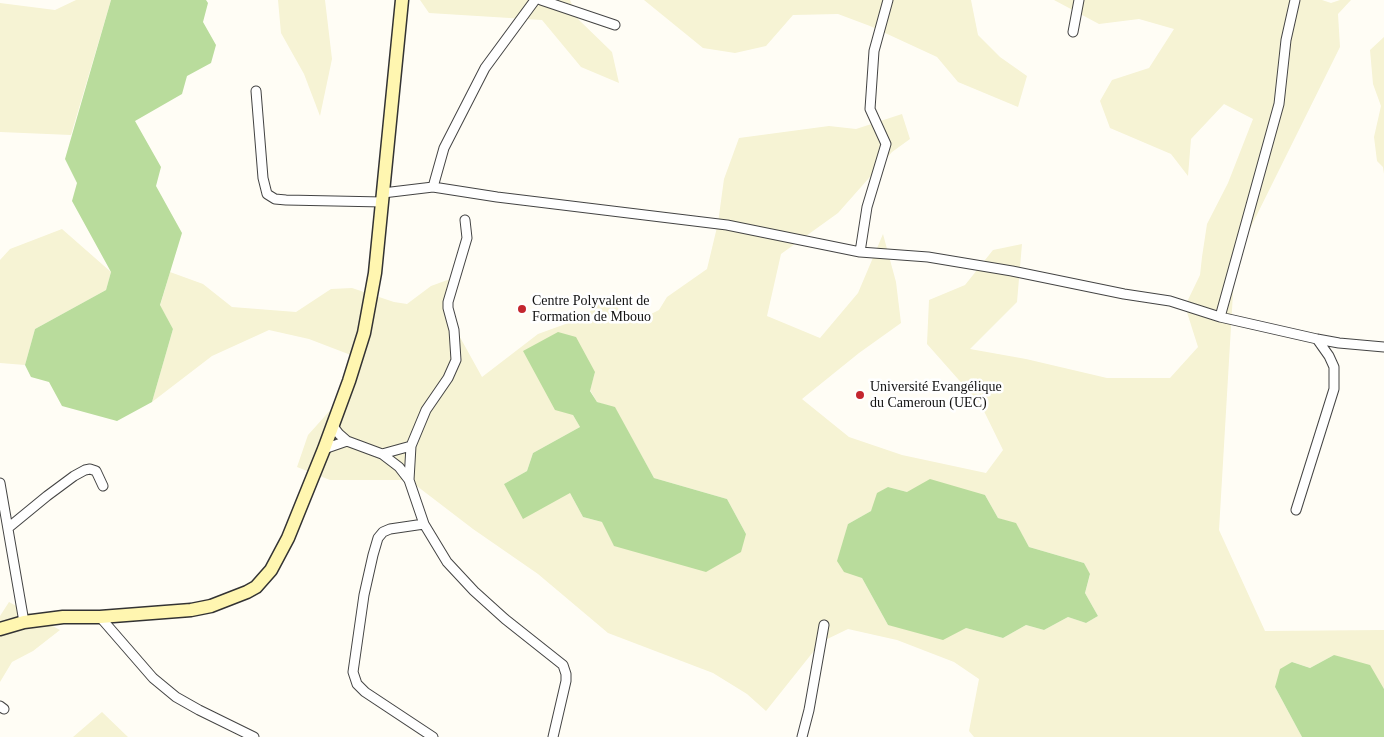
<!DOCTYPE html>
<html>
<head>
<meta charset="utf-8">
<style>
  body { margin:0 }
  canvas { display:block; background:#fffdf5 }
</style>
</head>
<body>
<canvas width="1384" height="737"></canvas>
<script>
const c = document.querySelector('canvas').getContext('2d');
c.lineJoin = 'round';
function paint(path, color) {
  c.fillStyle = color;
  c.fill(path, 'evenodd');
}
function poly(rows) {
  const path = new Path2D();
  for (const r of rows) {
    path.moveTo(r[0], r[1]);
    for (let i = 2; i < r.length; i += 2) path.lineTo(r[i], r[i + 1]);
  }
  return path;
}
function trace(path, color, width, dash) {
  c.strokeStyle = color;
  c.lineWidth = width;
  c.lineCap = dash ? 'butt' : 'round';
  c.setLineDash(dash || []);
  c.stroke(path);
}
function drawText(font, color, halo, rows, align = 'center') {
  c.font = font + ' Georgia,serif';
  c.lineWidth = 5;
  c.setLineDash([]);
  c.textBaseline = 'middle';
  c.strokeStyle = halo;
  c.fillStyle = color;
  for (const [text, x, y, turn = 0] of rows) {
    c.save();
    c.translate(x, y);
    c.rotate((+turn || 0) * Math.PI / 180);
    c.textAlign = isNaN(turn) ? turn : align;
    if (halo) c.strokeText(text, 0, 0);
    c.fillText(text, 0, 0);
    c.restore();
  }
}
paint(poly([
  [76,0,111,0,71,135,0,132,0,3,55,10],
  [278,0,325,0,332,59,320,116,304,74,281,33],
  [420,0,570,0,578,19,612,52,619,83,581,67,542,20,429,13],
  [644,0,971,0,978,35,1000,57,1027,76,1018,107,958,82,937,57,870,26,838,14,793,15,766,46,735,53,703,48],
  [1054,0,1322,0,1331,3,1340,0,1351,0,1338,14,1340,47,1235,259,1219,530,1265,631,1384,630,1384,689,1334,655,1310,668,1292,662,1275,687,1302,737,974,737,969,731,979,679,954,662,897,640,848,629,821,642,766,711,747,694,713,673,608,633,538,574,473,529,409,480,330,480,297,467,308,435,343,396,356,357,309,339,269,330,212,356,152,402,173,329,160,306,170,272,203,284,232,307,296,312,331,289,352,288,394,302,407,304,431,286,461,275,450,301,456,330,482,377,538,334,582,318,608,297,624,315,637,318,647,316,659,310,667,297,707,269,718,223,724,179,739,138,829,126,856,129,902,114,910,139,892,152,838,213,781,254,767,316,820,338,858,293,883,234,896,282,901,323,859,353,802,399,849,437,902,455,986,473,1003,450,981,405,927,344,929,300,965,285,993,250,1022,244,1017,302,970,349,1026,359,1107,378,1170,378,1198,347,1185,306,1200,275,1202,257,1207,224,1228,183,1253,119,1224,104,1191,139,1188,176,1171,154,1110,128,1100,101,1112,80,1149,68,1174,29,1139,19,1099,24],
  [595,372,590,390,597,402,615,408,654,478,727,499,746,534,602,522,583,517,570,493,504,484,527,471,533,453,580,427,573,415],
  [888,487,907,492,985,495,998,518,1016,524,1029,547,1084,563,1090,575,1085,593,1098,616,1086,623,1068,617,1044,630,1026,625,1003,638,966,628,888,625,862,578,848,524,871,511],
  [1384,37,1384,174,1383,167,1377,161,1374,137,1381,106,1373,84,1370,50],
  [62,229,111,272,106,290,35,329,25,365,0,363,0,260,10,249],
  [9,602,60,630,33,651,12,662,0,682,0,616],
  [102,712,128,737,73,737]
]), '#f6f3d4');
paint(poly([
  [111,0,206,0,208,3,203,22,216,45,211,63,187,76,182,94,135,121,161,167,156,186,182,233,160,305,173,329,152,402,117,421,62,406,49,382,31,377,25,365,35,329,106,290,111,272,72,201,77,183,65,159],
  [558,332,576,337,595,372,590,391,597,402,615,407,654,478,727,499,746,534,741,552,706,572,614,546,602,522,583,517,570,493,523,519,504,484,527,471,533,453,580,427,573,415,555,410,523,351],
  [930,479,985,495,998,518,1016,523,1029,547,1084,563,1090,574,1085,593,1098,616,1086,623,1068,617,1044,630,1026,625,1003,638,966,628,943,640,888,625,862,578,844,572,837,561,848,524,871,511,877,493,888,487,907,492],
  [1334,655,1370,665,1384,689,1384,737,1302,737,1275,687,1280,669,1292,662,1310,668]
]), '#b9dc9c');
const street = poly([
  [541,0,615,25],
  [1073,32,1079,0],
  [256,91,263,178,267,194,275,199,286,200,383,202],
  [433,187,444,148,485,68,535,0],
  [383,193,433,187,497,197,727,225,860,252,928,257,1012,271,1124,294,1170,301,1220,317,1317,339,1339,343,1384,347],
  [860,252,867,207,886,144,870,109,874,51,888,0],
  [1220,317,1279,104,1286,40,1295,0],
  [332,425,339,434,347,441,382,454,399,467,409,480,424,524,447,562,474,591,505,619,563,665,566,674,566,681,553,737],
  [324,449,347,441],
  [382,454,411,446],
  [409,480,411,446,426,410,448,378,456,360,454,330,448,308,448,302,467,238,465,220],
  [0,483,24,622],
  [1296,510,1334,389,1334,367,1329,356,1317,339],
  [424,524,390,529,383,532,378,538,373,555,364,595,353,672,357,684,365,692,433,737],
  [8,528,47,496,74,476,85,470,90,469,96,471,103,486],
  [100,617,153,678,176,697,199,710,254,737],
  [0,706,4,709],
  [802,737,809,710,824,625]
]);
const secondary = poly([
  [0,629,24,622,63,617,100,617,191,610,211,606,247,592,256,587,271,570,288,538,324,449,349,381,364,333,375,273,402,0]
]);
trace(street, '#444', 11);
trace(secondary, '#333', 15);
trace(street, '#fff', 9);
trace(secondary, '#fff6b0', 12);
for (const [x, y, r, color] of [
  [522,309,5,"#c4262e"],
  [860,395,5,"#c4262e"]
]) {
  const dot = new Path2D();
  dot.arc(x, y, r, 0, 2 * Math.PI);
  c.fillStyle = color;
  c.fill(dot);
  trace(dot, '#fff', 2);
}
drawText('14px', '#111', '#fff', [
  ["Centre Polyvalent de",532,301],
  ["Formation de Mbouo",532,317],
  ["Université Evangélique",870,387],
  ["du Cameroun (UEC)",870,403]
], 'left');
</script>
</body>
</html>
